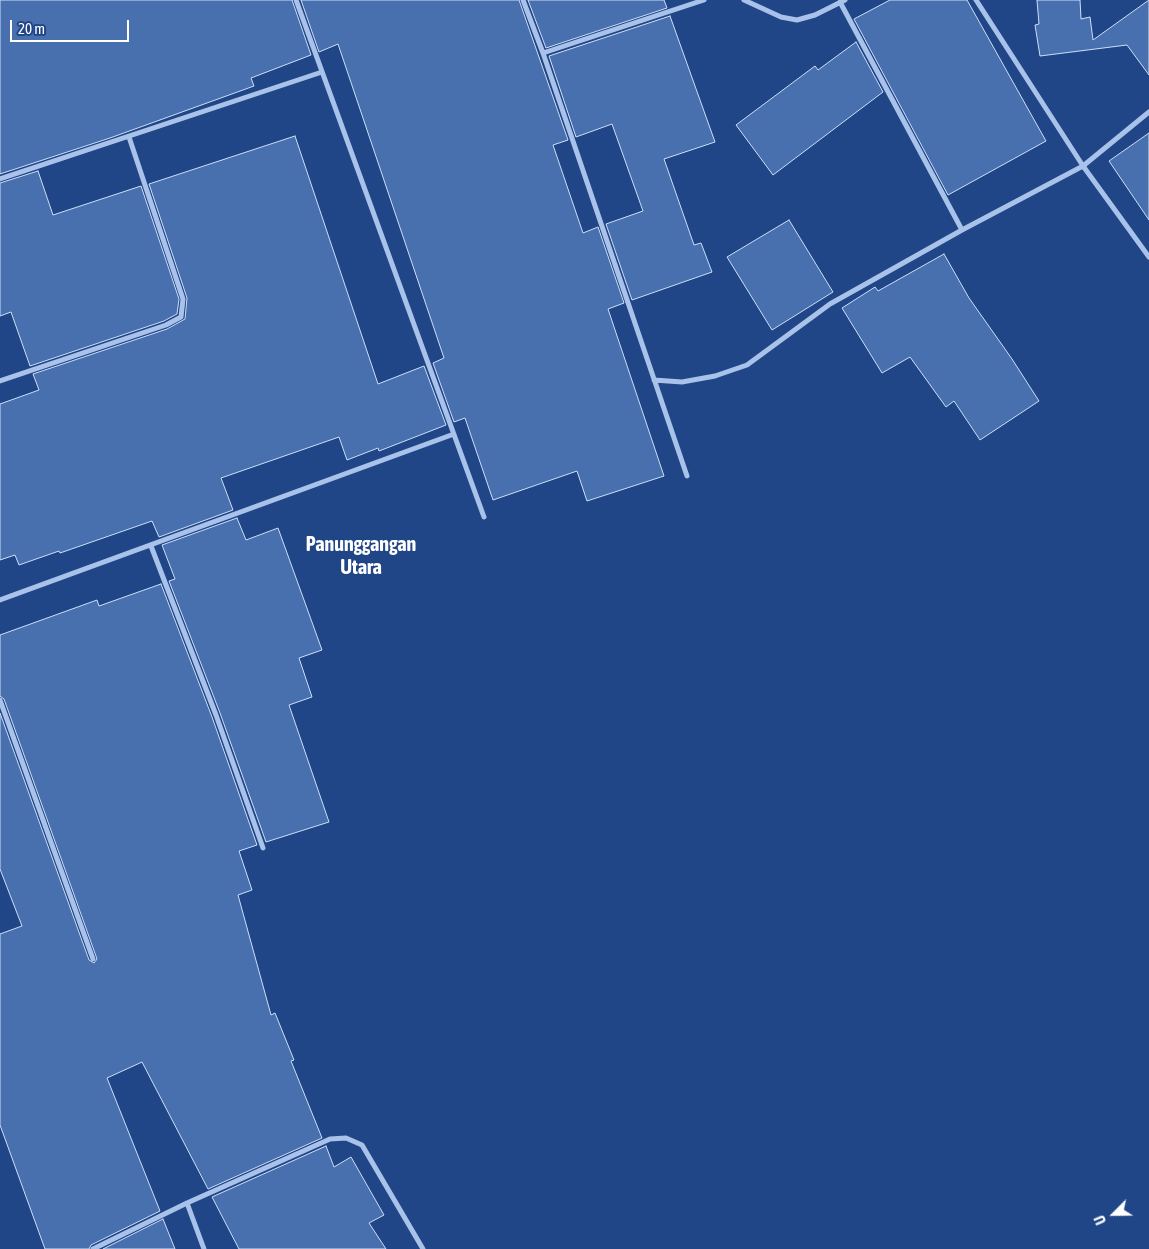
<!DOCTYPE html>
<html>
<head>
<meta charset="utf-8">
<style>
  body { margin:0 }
  #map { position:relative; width:1149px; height:1249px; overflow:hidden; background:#204687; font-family:"Asap Condensed",sans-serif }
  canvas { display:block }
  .north { position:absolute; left:1089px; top:1189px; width:50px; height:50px; -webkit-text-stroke:4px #204687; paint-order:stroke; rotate:247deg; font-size:14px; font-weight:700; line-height:20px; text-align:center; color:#fff }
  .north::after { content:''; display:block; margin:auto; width:18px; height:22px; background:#fff; clip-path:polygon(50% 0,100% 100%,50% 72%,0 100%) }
  .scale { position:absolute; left:10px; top:20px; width:119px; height:22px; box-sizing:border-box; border:2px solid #fff; border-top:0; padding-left:6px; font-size:15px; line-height:18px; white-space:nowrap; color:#fff; -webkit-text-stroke:4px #204687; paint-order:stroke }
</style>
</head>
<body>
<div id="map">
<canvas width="1149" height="1249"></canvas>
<div class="north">U</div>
<div class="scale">20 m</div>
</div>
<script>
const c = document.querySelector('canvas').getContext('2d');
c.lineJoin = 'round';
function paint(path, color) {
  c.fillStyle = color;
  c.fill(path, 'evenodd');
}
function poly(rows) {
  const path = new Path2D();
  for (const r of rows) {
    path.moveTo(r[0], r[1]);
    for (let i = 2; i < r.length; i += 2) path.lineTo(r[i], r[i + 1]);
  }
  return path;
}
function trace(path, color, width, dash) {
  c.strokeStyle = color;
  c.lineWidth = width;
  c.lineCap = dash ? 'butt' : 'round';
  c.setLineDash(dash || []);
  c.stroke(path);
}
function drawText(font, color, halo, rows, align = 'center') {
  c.font = font + ' "Asap Condensed",sans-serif';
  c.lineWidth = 4;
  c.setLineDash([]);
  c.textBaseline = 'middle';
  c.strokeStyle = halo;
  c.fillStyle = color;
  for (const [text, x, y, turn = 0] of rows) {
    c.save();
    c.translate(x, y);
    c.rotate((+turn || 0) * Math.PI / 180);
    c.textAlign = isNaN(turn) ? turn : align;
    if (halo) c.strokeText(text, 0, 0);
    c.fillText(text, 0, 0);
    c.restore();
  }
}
const building = poly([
  [0,0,292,0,311,55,251,78,254,86,110,138,0,174,0,0],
  [301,0,519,0,568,140,553,145,583,233,598,227,624,303,608,309,664,476,587,501,577,471,493,500,465,418,454,422,433,363,444,358,338,44,319,52,301,0],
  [528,0,664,0,667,8,546,48,528,0],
  [890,0,967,0,1046,141,948,195,854,19,890,0],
  [1037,0,1080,0,1081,19,1090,17,1093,40,1149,0,1149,75,1127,45,1040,56,1035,25,1039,24,1037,0],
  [670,16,715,142,664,159,694,245,701,243,712,272,632,300,606,224,643,211,612,124,576,137,549,56,670,16],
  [856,42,883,92,773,175,736,125,815,66,818,70,856,42],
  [1149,133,1149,220,1109,161,1149,133],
  [295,136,378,384,424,366,446,425,379,451,378,448,347,460,339,437,221,478,233,510,159,537,152,521,60,553,59,551,19,565,15,555,0,560,0,404,39,390,33,374,167,329,185,319,187,298,149,184,295,136],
  [38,171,53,215,141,186,179,299,177,314,164,321,30,366,11,312,0,316,0,183,38,171],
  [789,220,833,292,772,330,727,257,789,220],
  [944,254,969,298,1012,359,1039,401,980,440,954,401,946,407,910,357,882,373,842,308,875,287,878,291,944,254],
  [237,518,246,540,278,528,322,650,299,658,312,697,289,705,329,822,266,842,220,713,169,581,175,579,162,545,237,518],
  [161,584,212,717,257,845,239,851,252,890,238,895,271,1015,275,1013,294,1060,291,1061,322,1138,208,1189,142,1062,107,1078,160,1211,91,1245,89,1249,45,1249,0,1125,0,934,22,926,0,869,0,713,89,960,94,963,97,959,4,699,0,696,0,635,97,600,99,606,161,584],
  [326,1146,334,1167,351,1157,384,1215,369,1223,386,1249,239,1249,212,1197,326,1146],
  [163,1219,175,1249,103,1249,163,1219]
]);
paint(building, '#4870af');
trace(building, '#cedef8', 1);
trace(poly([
  [296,0,484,517],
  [523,0,543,53,687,476],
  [744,0,781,17,797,20,815,15,845,0],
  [976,0,1083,166,1149,257],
  [840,2,962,230],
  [543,53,704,0],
  [0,179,322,72],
  [654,380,682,382,715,376,747,365,830,304,962,230,1083,166,1149,112],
  [0,381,166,325,181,317,183,299,129,137],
  [151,546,216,715,263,848],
  [0,600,454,434],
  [0,700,93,959],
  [187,1203,204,1249],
  [93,1249,187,1203,330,1139,346,1138,362,1145,423,1249]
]), '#a9c2ea', 5);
drawText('bold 20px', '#fff', '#204687', [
  ["Panunggangan",361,545],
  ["Utara",361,568]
]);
</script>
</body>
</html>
